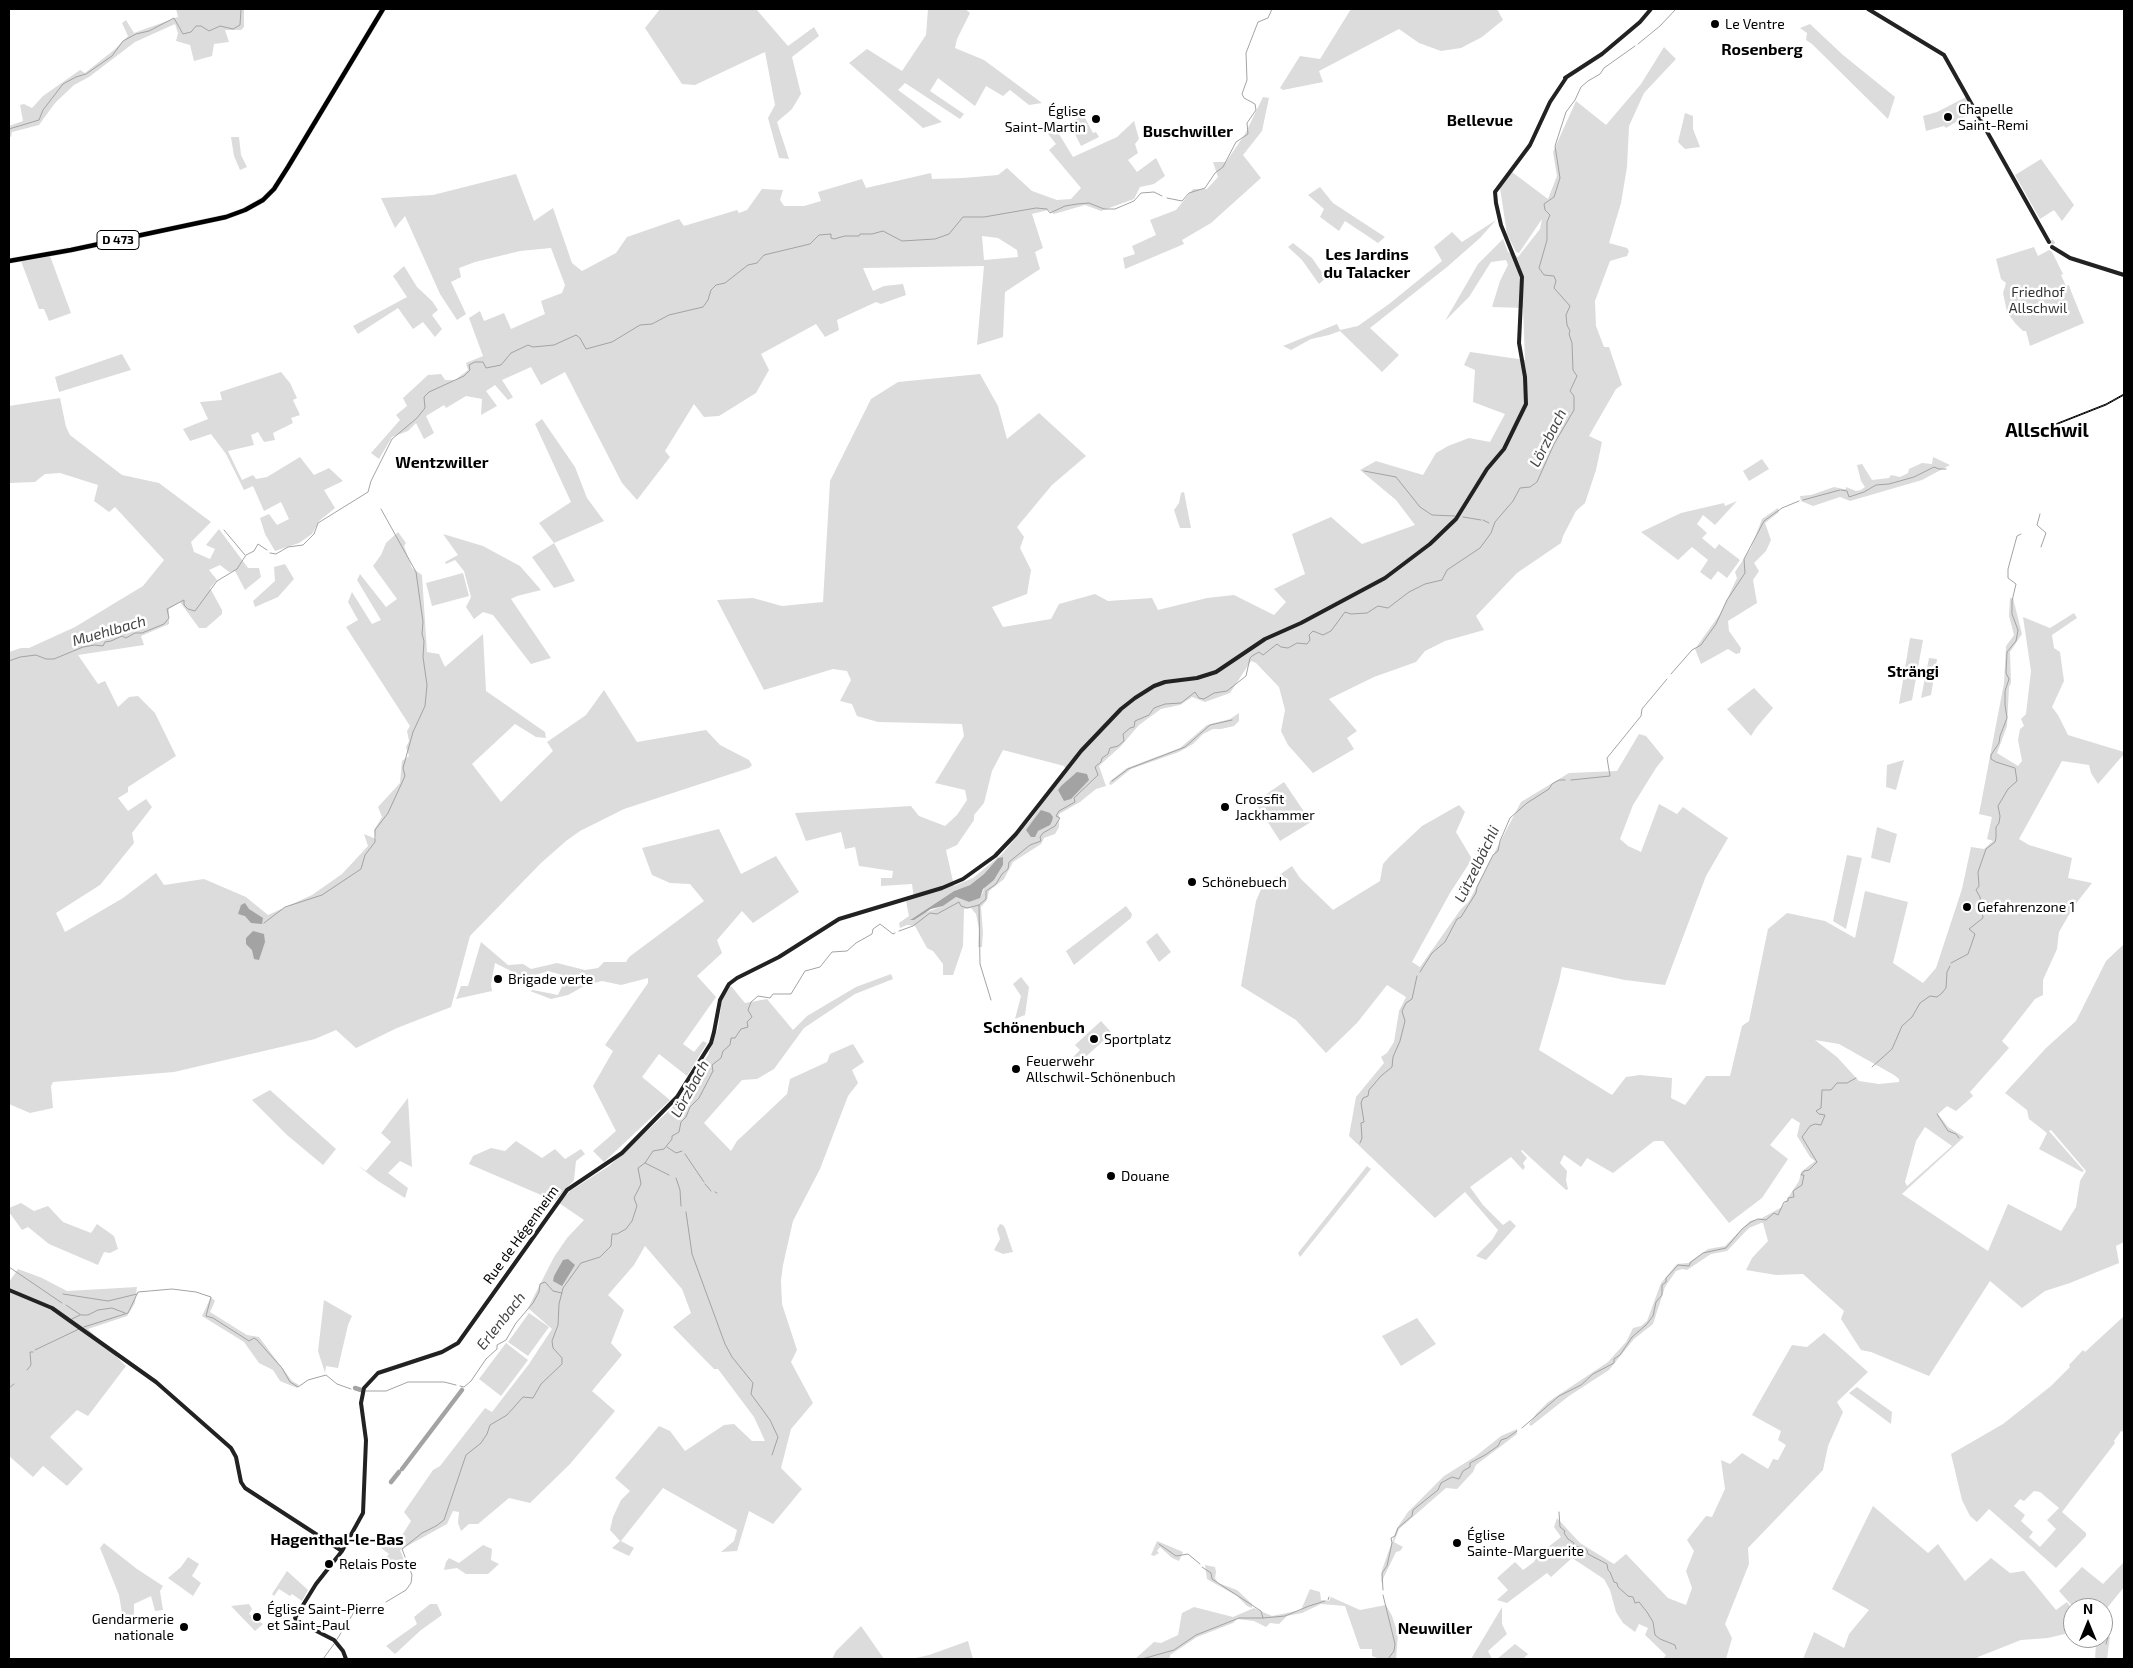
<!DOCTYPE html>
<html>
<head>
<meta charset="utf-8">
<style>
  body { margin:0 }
  #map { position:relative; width:2133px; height:1668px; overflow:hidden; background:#fff; font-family:"Exo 2",sans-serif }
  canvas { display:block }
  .frame { position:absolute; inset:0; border:10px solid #000; pointer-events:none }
  .north { position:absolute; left:2063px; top:1598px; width:50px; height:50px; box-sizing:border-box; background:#fff; border:1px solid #999; border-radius:50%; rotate:0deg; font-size:14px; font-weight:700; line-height:20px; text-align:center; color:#000 }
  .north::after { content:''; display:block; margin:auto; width:18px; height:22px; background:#000; clip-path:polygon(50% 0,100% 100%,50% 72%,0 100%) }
</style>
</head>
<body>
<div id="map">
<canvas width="2133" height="1668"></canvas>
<div class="frame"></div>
<div class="north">N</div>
</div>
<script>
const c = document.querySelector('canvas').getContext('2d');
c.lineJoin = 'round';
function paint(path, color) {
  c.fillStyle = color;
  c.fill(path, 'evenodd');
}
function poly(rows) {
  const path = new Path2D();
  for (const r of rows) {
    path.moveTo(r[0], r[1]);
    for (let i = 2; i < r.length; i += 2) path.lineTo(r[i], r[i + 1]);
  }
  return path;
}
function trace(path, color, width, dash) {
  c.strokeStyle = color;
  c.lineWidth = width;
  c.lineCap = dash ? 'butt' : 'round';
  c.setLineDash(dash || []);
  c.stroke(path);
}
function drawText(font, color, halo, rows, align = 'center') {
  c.font = font + ' "Exo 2",sans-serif';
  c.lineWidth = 5;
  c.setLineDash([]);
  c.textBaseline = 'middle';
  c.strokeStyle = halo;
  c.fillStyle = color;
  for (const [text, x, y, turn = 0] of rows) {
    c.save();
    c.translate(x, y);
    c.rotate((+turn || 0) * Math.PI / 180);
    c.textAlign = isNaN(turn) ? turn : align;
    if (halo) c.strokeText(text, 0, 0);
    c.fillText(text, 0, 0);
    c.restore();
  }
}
paint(poly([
  [176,9,244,9,244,27,241,30,225,30,229,42,214,44,212,56,194,61,190,45,176,41,178,33,175,24,135,42,89,77,74,85,55,103,39,125,12,132,11,137,9,137,9,126,23,121,20,105,24,104,32,108,43,96,80,70,85,73,114,50,128,36,122,23,126,20,134,33,178,17],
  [660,9,756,9,788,46,814,27,819,36,792,57,801,94,792,109,777,122,789,159,779,158,768,118,775,105,765,52,695,85,682,84,645,28],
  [928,9,965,9,970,13,957,39,955,48,984,60,1042,103,1029,105,1010,90,1003,96,986,86,975,106,938,78,930,91,964,114,960,119,905,83,898,90,942,122,923,128,849,63,867,49,902,71,926,35],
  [1351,9,1497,9,1503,20,1482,37,1461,48,1441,51,1419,43,1399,29,1319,71,1323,82,1283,90,1280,88,1300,56,1320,59],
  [1810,24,1843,55,1895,97,1888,119,1812,44,1806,40,1807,33,1800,28],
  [1664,47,1676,59,1644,93,1629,126,1627,167,1621,203,1609,243,1627,248,1629,251,1627,256,1610,261,1595,301,1596,326,1604,347,1609,347,1622,385,1616,389,1589,436,1602,442,1596,470,1585,503,1576,511,1563,536,1561,543,1517,573,1476,616,1484,630,1445,641,1425,651,1416,662,1374,677,1329,699,1357,731,1347,738,1354,749,1313,773,1288,745,1281,731,1285,710,1279,687,1256,663,1251,661,1230,693,1205,702,1192,697,1180,705,1161,709,1139,725,1121,746,1099,766,1106,786,1096,789,1080,802,1059,814,1059,827,1055,834,1044,838,1041,844,1013,862,1004,879,989,891,987,900,981,907,983,933,982,947,978,947,979,929,976,914,971,908,964,909,963,946,953,975,943,975,943,964,933,951,927,948,915,926,907,925,900,928,899,923,909,916,906,901,914,898,912,884,881,886,881,878,892,878,893,871,859,866,855,847,845,849,841,832,806,841,795,813,911,806,919,816,945,826,957,815,967,800,965,790,935,783,964,736,962,724,878,722,857,716,852,704,840,701,851,680,847,671,833,669,764,690,717,600,753,598,782,606,823,602,830,481,871,399,898,382,980,374,998,406,1007,439,1039,413,1086,456,1052,485,1017,527,1024,537,1020,548,1031,570,1027,594,992,607,1003,627,1051,619,1059,604,1095,594,1108,601,1152,598,1158,610,1207,598,1234,595,1274,615,1286,602,1274,589,1305,574,1292,534,1331,517,1362,544,1415,525,1396,500,1360,470,1376,461,1423,475,1436,453,1448,446,1469,438,1490,442,1505,414,1473,402,1475,370,1464,365,1470,352,1525,360,1523,308,1492,307,1500,281,1508,265,1506,260,1491,262,1469,297,1445,321,1478,264,1503,239,1508,252,1518,257,1540,229,1542,219,1519,253,1516,252,1507,234,1500,188,1512,172,1548,199,1557,176,1553,152,1576,101,1606,125,1641,84],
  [1003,750,1064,766,1066,770,1032,818,1002,854,973,878,954,886,946,850,957,845,974,820,974,815,984,803,992,771],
  [1003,857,1003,865,994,880,985,886,982,894,977,898,969,902,956,897,943,906,924,913,914,920,911,919,954,891,970,885,984,874,998,858],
  [1263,97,1269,98,1262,131,1243,155,1261,178,1211,223,1182,240,1184,244,1125,269,1123,258,1135,254,1132,246,1156,235,1150,220,1176,210,1193,189,1207,189,1218,177,1213,162,1226,162,1245,134],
  [1966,97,1974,111,1946,128,1944,126,1926,131,1923,116,1937,112],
  [1685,113,1693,116,1693,129,1700,147,1685,149,1678,142],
  [1084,116,1093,133,1096,132,1099,137,1081,146,1069,122],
  [1051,121,1073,157,1117,137,1134,121,1139,139,1135,144,1138,153,1128,160,1137,172,1156,158,1165,176,1154,184,1140,187,1134,199,1101,211,1085,205,1054,214,1048,210,1032,214,1043,248,1035,252,1040,269,1005,292,1003,337,977,345,984,266,863,268,873,291,884,286,903,284,906,295,881,304,876,302,837,320,839,330,825,337,816,324,761,354,769,370,756,393,719,416,704,417,694,404,665,451,670,457,637,500,622,483,565,372,541,385,531,367,502,380,513,397,508,400,495,385,486,391,497,406,481,415,482,399,466,396,446,408,444,405,426,416,434,433,424,439,416,423,408,431,392,437,379,459,371,453,400,420,396,415,407,406,403,398,428,375,441,374,445,380,455,380,468,370,466,363,483,356,469,318,480,311,484,321,504,313,511,329,545,314,541,301,562,293,565,285,551,248,520,251,475,262,459,268,461,277,451,282,466,314,457,320,440,294,405,216,395,228,381,198,433,195,516,174,534,221,553,208,572,263,582,271,616,253,627,237,679,219,684,226,737,210,739,213,747,210,762,189,783,190,780,200,784,206,804,206,821,201,818,192,862,179,866,188,931,173,932,179,963,178,998,175,1007,168,1032,191,1057,200,1071,199,1081,188,1049,150,1056,144,1042,126],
  [982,236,998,238,1017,250,1018,257,984,260],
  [231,137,239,137,241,155,247,167,240,170,234,156],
  [2041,159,2074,205,2062,221,2054,210,2040,219,2015,175],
  [1320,187,1333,203,1385,237,1378,243,1345,221,1339,231,1320,217,1324,209,1308,195],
  [1496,220,1480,238,1447,267,1370,328,1399,355,1382,372,1340,331,1329,335,1311,339,1291,350,1283,346,1337,324,1340,330,1358,326,1389,304,1442,261,1434,247,1452,232,1462,242],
  [1293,243,1312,258,1326,278,1319,284,1302,260,1288,247],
  [2034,247,2038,256,2049,250,2052,252,2063,274,2061,275,2066,286,2069,285,2071,291,2084,323,2030,346,2026,331,2023,331,2015,323,2007,312,2003,293,2006,283,2001,279,1996,259],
  [50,256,71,313,49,321,44,309,39,309,21,261],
  [404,266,417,287,432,301,438,310,432,315,442,329,435,337,423,322,413,329,398,308,358,334,353,326,407,297,393,276],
  [122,354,131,370,59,392,55,377],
  [281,372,290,383,297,398,293,400,300,415,291,418,293,423,273,433,275,440,264,442,258,432,251,435,254,445,228,451,242,480,253,475,256,479,267,477,300,457,314,475,329,468,343,481,324,490,335,508,319,521,312,534,299,543,275,551,265,534,260,518,269,514,277,525,289,519,281,502,264,511,253,486,244,490,226,454,211,434,190,441,183,429,208,419,200,402,222,400,220,392],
  [60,398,66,427,70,435,122,475,159,483,211,522,191,542,194,552,210,559,215,549,206,545,219,529,248,568,259,568,261,577,245,590,235,571,229,572,220,565,209,570,217,580,210,588,222,610,222,614,206,628,199,628,180,602,169,609,169,624,141,636,144,645,78,655,98,684,105,681,118,707,129,697,138,696,155,713,176,756,128,787,128,792,118,798,128,811,146,799,152,807,132,833,134,843,100,885,56,913,65,932,123,898,156,873,164,885,204,879,246,897,268,915,312,895,342,874,368,846,364,834,376,839,374,830,382,817,378,807,400,783,402,761,409,756,406,747,409,741,407,731,410,726,346,627,358,620,348,602,352,592,372,624,381,620,357,580,360,574,386,607,397,599,373,566,381,555,386,543,398,532,406,543,404,546,412,568,422,575,427,652,439,654,445,667,483,634,486,691,545,732,546,738,536,737,515,724,472,764,501,802,553,751,547,742,586,715,604,690,637,742,706,730,720,745,749,760,752,765,749,768,624,809,580,831,566,841,541,863,470,936,451,1007,397,1028,356,1048,336,1030,315,1039,174,1072,53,1082,51,1086,53,1108,30,1113,9,1104,9,652,21,648,29,648,75,627,143,586,164,560,115,507,109,512,94,501,98,485,60,473,45,474,35,482,9,483,9,406],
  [542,419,575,467,587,498,604,521,554,543,575,581,554,588,532,557,554,543,539,523,571,502,535,424],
  [1933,457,1950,465,1922,480,1850,501,1840,497,1813,506,1801,501,1800,496,1811,495,1834,487,1843,489,1846,489,1846,487,1856,491,1861,490,1865,487,1861,481,1857,465,1862,464,1872,480,1889,478,1891,475,1900,477,1908,473,1909,469,1922,463,1932,464],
  [1762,459,1769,469,1749,481,1743,471],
  [1184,492,1191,528,1180,528,1174,510,1179,503,1181,493],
  [1737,501,1715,525,1703,515,1697,524,1707,533,1702,538,1715,549,1719,544,1740,560,1727,578,1718,571,1711,580,1700,572,1708,560,1692,547,1678,560,1641,532,1681,513,1724,503,1725,506],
  [1778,508,1779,512,1765,523,1771,540,1766,551,1754,563,1759,571,1753,580,1757,603,1728,621,1729,631,1741,648,1740,653,1736,654,1728,649,1701,664,1695,649,1720,614,1737,578,1735,572,1751,548,1762,519],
  [443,534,483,546,520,566,541,590,517,596,511,599,551,658,531,664,493,615,483,612,474,619,466,607,471,597,464,571,455,560,446,564,445,562,458,555],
  [285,564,294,579,278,597,255,607,253,601,275,581,274,567],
  [463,573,469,596,432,606,426,583],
  [2010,598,2013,598,2022,634,2010,652,2011,683,2009,687,2007,726,1997,753,2018,766,2022,761,2018,740,2020,729,2024,726,2021,719,2026,714,2031,671,2023,617,2050,628,2074,613,2077,618,2052,635,2054,648,2060,652,2064,681,2052,707,2058,715,2068,735,2124,752,2124,754,2098,784,2091,773,2089,765,2062,761,2019,839,2029,845,2072,858,2068,878,2092,883,2074,906,2059,932,2057,949,2043,980,2043,995,2035,999,2002,1041,2009,1048,1970,1092,1973,1096,1956,1111,1947,1106,1938,1114,1948,1127,1964,1137,1902,1194,1988,1251,2008,1204,2061,1231,2076,1207,2080,1181,2086,1171,2051,1130,2049,1131,2084,1171,2082,1172,2039,1149,2047,1133,2029,1119,2027,1110,2005,1093,2046,1048,2076,1021,2106,961,2124,944,2124,1242,2116,1246,2119,1263,2070,1283,2045,1291,2022,1308,1990,1281,1929,1376,1871,1352,1861,1350,1841,1319,1844,1311,1803,1274,1776,1275,1746,1270,1752,1258,1768,1241,1763,1223,1761,1223,1749,1228,1727,1251,1711,1254,1687,1270,1682,1269,1676,1271,1665,1287,1653,1324,1634,1339,1609,1370,1569,1396,1531,1426,1529,1424,1537,1413,1548,1402,1608,1362,1626,1342,1633,1328,1641,1326,1647,1321,1661,1283,1677,1264,1688,1263,1708,1249,1725,1246,1750,1221,1762,1218,1782,1207,1799,1181,1801,1172,1815,1161,1810,1157,1797,1136,1800,1123,1792,1118,1770,1145,1788,1159,1762,1198,1729,1223,1663,1141,1654,1141,1613,1173,1587,1158,1581,1167,1564,1155,1560,1163,1567,1171,1566,1180,1568,1189,1566,1190,1522,1150,1521,1151,1527,1158,1523,1163,1525,1167,1523,1170,1511,1157,1470,1187,1483,1205,1503,1225,1510,1220,1516,1226,1486,1260,1476,1256,1492,1240,1498,1230,1465,1192,1435,1218,1349,1136,1356,1097,1384,1063,1381,1057,1387,1053,1394,1042,1399,1011,1406,997,1387,985,1357,1023,1326,1053,1296,1020,1241,986,1256,901,1262,887,1292,866,1300,878,1333,910,1380,881,1383,864,1390,856,1422,826,1459,805,1465,812,1456,832,1472,859,1450,893,1412,962,1420,967,1461,909,1469,901,1521,802,1569,773,1617,771,1639,734,1646,736,1664,758,1656,768,1633,805,1620,839,1628,846,1641,852,1659,804,1677,814,1683,807,1728,838,1706,876,1665,985,1625,980,1562,967,1559,981,1539,1050,1612,1095,1626,1077,1640,1075,1672,1078,1671,1098,1685,1105,1706,1076,1730,1076,1742,1026,1749,1021,1768,929,1787,913,1825,921,1855,938,1865,891,1908,902,1893,963,1923,983,1936,968,1962,889,1971,847,1984,849,1993,841,1987,839,1992,817,1979,814,2004,683,2006,646,2014,635,2009,616],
  [1815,1040,1839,1044,1894,1075,1899,1079,1899,1082,1879,1084,1859,1081,1837,1057],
  [1925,1127,1952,1146,1907,1186,1905,1182,1916,1141],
  [1910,638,1923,640,1912,700,1899,704],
  [1929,658,1937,659,1931,695,1921,698],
  [1754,688,1773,708,1756,728,1751,736,1727,709],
  [1239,713,1239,721,1234,726,1221,729,1213,729,1203,734,1193,744,1179,752,1131,769,1111,785,1109,784,1110,781,1127,768,1180,748,1207,725,1230,719],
  [1904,760,1896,790,1886,787,1887,765],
  [1284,782,1311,822,1280,841,1255,802],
  [1877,827,1897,834,1890,863,1871,858],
  [719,829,741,874,776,856,799,892,753,923,742,911,717,940,722,953,697,976,716,997,683,1044,694,1052,703,1041,707,1043,687,1076,659,1054,642,1077,670,1100,604,1162,593,1151,616,1131,593,1086,613,1051,605,1045,648,983,648,978,621,985,602,981,586,985,568,995,551,999,530,991,533,990,558,995,565,980,562,975,548,971,533,976,531,981,495,963,491,984,492,991,456,999,461,986,468,986,481,942,508,965,523,964,531,969,557,963,585,970,598,968,604,962,626,962,629,957,704,901,690,884,670,883,652,875,642,848],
  [1847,855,1862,858,1846,929,1833,921],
  [1126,906,1132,914,1131,918,1074,965,1066,951],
  [1157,933,1171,952,1159,962,1146,942],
  [891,974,893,979,855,994,804,1028,774,1069,757,1079,742,1080,704,1123,731,1151,737,1141,787,1094,790,1079,827,1062,830,1054,853,1044,864,1062,852,1070,858,1083,848,1096,820,1169,793,1221,783,1265,781,1280,782,1304,797,1350,791,1362,813,1403,791,1429,781,1468,802,1489,773,1524,749,1511,737,1551,721,1552,734,1541,737,1530,663,1488,621,1541,634,1548,629,1556,612,1548,620,1541,610,1530,613,1517,621,1500,630,1491,615,1478,659,1426,670,1431,685,1451,724,1425,734,1424,752,1441,765,1441,754,1417,718,1369,714,1369,673,1327,691,1313,682,1289,645,1246,634,1265,608,1295,624,1310,611,1343,622,1355,592,1391,615,1411,570,1464,530,1503,509,1498,478,1524,469,1524,461,1531,458,1523,459,1512,453,1511,447,1524,400,1550,404,1560,394,1570,384,1560,389,1554,376,1544,381,1535,396,1545,411,1521,404,1512,433,1470,440,1466,485,1408,492,1412,529,1364,552,1329,528,1308,554,1257,567,1238,584,1220,559,1203,570,1191,609,1166,674,1106,708,1055,718,1028,722,999,731,986,745,1003,767,999,793,1030,807,1016,856,987],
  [1021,977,1029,987,1025,1015,1015,1019,1021,996,1013,984],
  [1101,1021,1112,1033,1081,1061,1078,1061,1073,1057,1080,1050,1075,1045],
  [270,1090,336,1149,323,1165,287,1135,252,1100],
  [408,1098,412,1167,400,1161,388,1173,408,1188,405,1198,378,1181,357,1165,366,1171,391,1142,381,1133],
  [516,1141,542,1158,555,1149,565,1159,581,1149,585,1154,576,1161,574,1180,555,1201,469,1164,473,1156,491,1148,505,1151],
  [1367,1166,1371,1169,1300,1257,1298,1253],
  [21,1203,34,1211,48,1206,63,1222,91,1233,97,1224,114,1236,118,1249,110,1253,104,1252,98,1265,49,1244,28,1227,22,1230,9,1212,9,1208],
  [1000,1224,1003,1225,1005,1228,1013,1252,1003,1254,994,1250,1000,1239,997,1229],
  [18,1269,42,1278,67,1291,137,1287,135,1303,127,1316,88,1329,126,1366,88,1416,77,1410,50,1437,83,1469,67,1486,43,1466,33,1477,9,1456,9,1282],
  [211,1297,215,1301,210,1312,247,1335,259,1337,292,1381,299,1385,297,1388,280,1381,273,1370,259,1363,244,1342,202,1316],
  [324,1300,352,1316,348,1325,338,1368,326,1366,325,1373,318,1351],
  [529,1313,549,1327,528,1356,508,1342],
  [2124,1316,2124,1432,2121,1431,2114,1441,2115,1443,2062,1512,2086,1533,2086,1536,2056,1568,1989,1509,1977,1522,1970,1516,1962,1500,1951,1454,2003,1424,2051,1386,2070,1367,2069,1365,2083,1350,2085,1352],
  [2034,1491,2040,1492,2059,1508,2047,1520,2056,1529,2040,1547,2029,1537,2033,1532,2021,1521,2025,1515,2014,1506,2020,1499,2024,1501],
  [1417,1318,1436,1344,1401,1366,1382,1336],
  [1824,1333,1868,1372,1837,1402,1843,1412,1828,1446,1823,1470,1748,1548,1749,1564,1725,1624,1732,1638,1726,1659,1663,1659,1666,1655,1645,1635,1648,1628,1639,1624,1635,1632,1623,1623,1616,1612,1610,1590,1604,1579,1572,1558,1551,1577,1547,1573,1507,1603,1497,1600,1508,1590,1497,1578,1515,1562,1523,1570,1534,1562,1538,1555,1561,1537,1554,1527,1557,1518,1580,1543,1614,1564,1626,1554,1668,1598,1686,1605,1692,1588,1686,1571,1694,1551,1687,1540,1706,1516,1712,1517,1725,1489,1721,1460,1730,1464,1742,1453,1768,1469,1773,1459,1778,1460,1786,1445,1778,1440,1781,1431,1752,1415,1792,1345,1807,1347],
  [506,1343,528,1360,501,1396,479,1379],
  [1857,1387,1892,1412,1891,1424,1849,1393],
  [1517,1429,1517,1434,1476,1465,1473,1472,1457,1489,1446,1488,1399,1529,1394,1542,1403,1547,1400,1551,1396,1552,1381,1583,1382,1570,1397,1528,1408,1512,1444,1476,1476,1456,1501,1436],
  [1873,1506,1928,1553,1938,1544,1965,1581,1991,1558,2010,1573,2024,1571,2056,1610,2067,1602,2073,1610,2073,1632,2048,1638,2021,1640,1978,1657,1978,1659,1803,1659,1814,1632,1844,1648,1849,1634,1869,1610,1832,1589],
  [1157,1541,1183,1552,1179,1561,1172,1558,1160,1547,1157,1551,1159,1553,1154,1556,1151,1555],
  [104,1543,137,1569,163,1586,160,1591,163,1610,155,1611,151,1596,134,1604,134,1616,123,1619,119,1595,100,1548],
  [483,1545,492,1549,491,1560,499,1564,488,1574,466,1574,457,1568,444,1570,446,1562,449,1558,459,1563],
  [188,1557,199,1564,192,1576,201,1583,193,1596,168,1578,181,1567],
  [2123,1563,2124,1587,2103,1613,2103,1608,2074,1608,2059,1591,2082,1567,2103,1584],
  [1205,1565,1215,1567,1216,1572,1215,1578,1218,1583,1237,1590,1252,1604,1252,1608,1247,1606,1237,1596,1207,1579],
  [287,1571,308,1590,302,1601,292,1594,290,1596,279,1589,274,1596,272,1594],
  [1310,1589,1320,1592,1321,1600,1329,1601,1331,1597,1360,1610,1386,1605,1392,1616,1398,1634,1396,1659,1380,1659,1372,1656,1372,1649,1360,1649,1345,1606,1321,1604,1302,1613,1287,1616,1279,1624,1270,1623,1266,1627,1254,1621,1237,1619,1233,1623,1197,1637,1170,1655,1170,1659,1135,1659,1154,1642,1161,1643,1178,1635,1182,1613,1194,1607,1233,1617,1254,1608,1272,1616,1301,1610],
  [249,1604,252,1609,249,1614,263,1624,255,1631,231,1606],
  [430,1604,437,1604,442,1615,421,1630,395,1654,386,1646,417,1624,414,1617],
  [1502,1607,1502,1624,1507,1634,1488,1651,1492,1659,1471,1659],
  [861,1626,884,1659,832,1659,836,1651],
  [2103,1631,2110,1637,2107,1659,2095,1659,2096,1644,2084,1638,2103,1638],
  [968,1641,973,1659,912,1659,929,1655],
  [1515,1644,1528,1654,1523,1659,1497,1659]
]), '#dcdcdc');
paint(poly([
  [1077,772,1087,774,1089,780,1071,799,1064,801,1058,790,1061,786],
  [1041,810,1050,813,1053,817,1052,821,1050,825,1038,831,1035,837,1031,837,1026,830],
  [1003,857,1003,865,994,880,983,889,980,898,969,902,956,897,943,906,931,909,914,920,910,920,954,891,970,885,984,874,998,858],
  [245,903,249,909,263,918,262,924,251,923,245,916,238,914,241,905],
  [253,931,264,934,265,942,259,960,254,959,252,950,246,944,246,938],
  [568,1259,575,1265,562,1286,553,1281,554,1276,563,1260]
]), '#a3a3a3');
trace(poly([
  [1638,44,1660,26,1676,9],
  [9,129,39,120,43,110,63,84,76,77,86,74,112,56,123,41,136,34,149,31,174,18,183,34,191,32,196,26,201,26,209,31,220,26,233,29,240,25,241,9],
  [1167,198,1182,201,1189,193,1205,188,1215,173,1223,167,1236,142,1248,134,1247,123,1256,110,1255,104,1244,98,1242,94,1247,80,1246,53,1258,22,1268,18,1272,9],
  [1364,471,1396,477,1420,507,1432,515,1455,516],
  [1841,490,1847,491,1849,497,1864,492,1876,485,1889,484,1914,477,1934,467,1939,469,1946,469],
  [1803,500,1840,490],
  [2040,514,2037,525,2046,533,2041,547],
  [1463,517,1481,520],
  [1483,520,1489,523],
  [224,530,245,555],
  [270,553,276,554,288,547,303,545,314,534,318,523,368,492,371,481,392,439,417,418,425,408,424,397,429,392,464,376,470,370,469,365,475,362,483,362,486,368,501,365,511,353,528,345,533,347,554,345,576,335,580,338,586,349,612,342,640,325,652,324,669,315,703,307,708,300,711,290,716,285,725,283,748,265,757,263,764,255,810,244,819,235,831,234,831,238,834,239,845,236,859,236,860,234,872,234,883,231,902,241,935,239,949,234,963,217,984,217,1036,208,1047,209,1050,213,1065,206,1077,204,1089,203,1104,209,1115,209,1134,201,1141,193,1154,192,1162,196],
  [9,661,20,657,36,655,46,659,54,659,83,647,95,645,103,646,105,642,111,641,122,636,126,638,135,633,142,633,164,624,169,618,167,609,184,600,184,605,188,609,195,611,217,581,237,569,246,555,254,551,258,544,267,550],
  [1671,674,1692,650,1701,645,1716,624,1727,600,1745,573,1744,559,1764,521,1782,508,1799,501],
  [1571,780,1610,776,1607,758,1641,716,1642,709,1667,679],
  [1112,781,1128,769,1185,747,1210,725,1232,720],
  [979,905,980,964,991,1000],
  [264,923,285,907,322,895,361,869,365,855,375,842,375,830,388,813,405,776,403,768,413,732,425,706,427,685,423,657,424,641,422,634,423,622,416,572,381,509],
  [899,931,913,926,930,913,937,914,959,902,961,906,967,908,979,905,986,899,986,891,996,884,1002,874,1008,869,1009,862,1030,845,1041,841,1040,837,1043,833,1055,826,1060,818,1056,816,1059,811,1075,802,1074,798,1098,775,1095,767,1101,762,1102,758,1108,754,1110,748,1118,746,1124,741,1123,734,1130,728,1134,727,1135,721,1149,715,1154,708,1165,704,1181,703,1195,692,1199,698,1204,699,1214,693,1227,691,1246,676,1250,658,1252,656,1259,652,1263,655,1277,644,1281,647,1288,648,1297,643,1307,644,1310,640,1309,635,1313,631,1323,635,1331,631,1345,612,1351,614,1367,613,1378,606,1388,608,1409,592,1425,584,1442,580,1447,570,1480,548,1491,533,1495,522,1513,501,1520,488,1530,487,1537,482,1554,444,1574,410,1574,396,1570,391,1577,376,1573,370,1572,343,1569,334,1570,331,1567,325,1566,315,1570,306,1554,288,1556,281,1554,276,1544,275,1539,268,1547,240,1547,222,1550,215,1545,210,1544,204,1554,197,1560,178,1555,146,1566,112,1575,100,1581,87,1588,81,1600,74,1604,68,1635,46],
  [1951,963,1968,954,1975,934,1969,929,1983,918,1980,897,1976,890,1979,886,1978,872,1986,849,1995,842,1996,838,1996,827,1999,823,2000,816,1998,806,2008,789,2017,781,2015,768,1996,762,1991,759,1991,755,1999,743,2000,736,2007,718,2005,705,2005,691,2009,679,2006,673,2007,652,2016,641,2018,630,2012,614,2012,601,2016,584,2008,578,2008,569,2017,536,2021,534],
  [1420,972,1432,953,1445,942,1457,919,1461,917,1476,893,1477,887,1493,855,1498,851,1500,841,1510,818,1527,803,1549,789,1552,784,1559,780,1565,780],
  [1872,1067,1892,1049,1902,1026,1912,1017,1920,1003,1930,996,1937,997,1942,993,1946,988,1947,972,1950,966],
  [1937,1114,1948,1131,1956,1134,1959,1138],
  [1360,1143,1362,1138,1361,1123,1364,1122,1361,1103,1363,1098,1368,1096,1369,1090,1381,1076,1392,1067,1393,1057,1400,1041,1405,1021,1402,1011,1406,1003,1412,999,1417,976],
  [667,1147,676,1153,682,1151],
  [685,1154,704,1182],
  [645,1163,669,1175],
  [676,1178,680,1190,681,1206],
  [705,1184,711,1191],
  [715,1192,717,1193],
  [686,1212,692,1254,725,1344,732,1357,753,1383,751,1394,770,1420,778,1437,772,1455],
  [9,1267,62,1303],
  [63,1294,108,1301,137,1294],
  [66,1305,81,1315,88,1315,98,1310,112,1308,125,1313],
  [72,1319,80,1315],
  [84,1327,128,1313,138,1292,172,1289,196,1292,211,1297,206,1316,213,1318,249,1341,254,1338,257,1340,282,1368,290,1382,298,1387,308,1380,326,1375,337,1384,351,1389],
  [35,1350,79,1329],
  [27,1370,31,1365,30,1352,33,1352],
  [460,1386,464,1387,471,1381,486,1359,497,1349,497,1345,506,1340,516,1323,533,1303,539,1292,540,1284,545,1282,553,1291,562,1293],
  [9,1388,14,1384],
  [366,1391,386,1391,408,1382,444,1382,456,1385],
  [1522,1428,1559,1396,1581,1385,1593,1374,1614,1363,1614,1359,1620,1355,1632,1337,1646,1325,1653,1316,1656,1302,1662,1295,1662,1285,1666,1282,1666,1278,1678,1265,1689,1266,1691,1262,1703,1253,1726,1248,1742,1229,1751,1222,1758,1219,1766,1220,1774,1213,1778,1215,1784,1202,1788,1201,1788,1198,1794,1197,1793,1191,1802,1185,1804,1175,1801,1175,1804,1171,1809,1170,1817,1162,1802,1137,1810,1126,1815,1124,1821,1125,1825,1115,1819,1114,1816,1111,1821,1108,1822,1090,1831,1090,1837,1083,1847,1083,1856,1078],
  [1559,1512,1560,1527,1565,1531,1564,1533,1568,1539,1574,1543,1573,1546,1582,1547,1587,1550,1588,1554,1607,1564,1608,1570,1610,1572,1614,1582,1617,1583,1618,1587,1628,1596,1633,1597,1635,1603,1639,1602,1647,1612,1653,1622,1655,1635,1660,1639,1675,1645,1676,1649],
  [1159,1544,1176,1556,1188,1554,1200,1564],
  [1202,1567,1211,1573,1212,1579,1261,1611,1263,1618,1285,1616,1309,1606,1325,1601],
  [1383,1590,1382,1573,1387,1566,1392,1543,1391,1538,1395,1536,1398,1528,1412,1516,1413,1510,1438,1490,1441,1483,1452,1477,1459,1479,1463,1471,1470,1467,1470,1463,1485,1455,1498,1446,1501,1440,1507,1438,1517,1431],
  [1383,1595,1395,1644,1394,1651,1388,1659],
  [1328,1600,1329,1597],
  [386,1602,406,1590,411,1583,412,1575,402,1549,422,1533,436,1526,444,1520,466,1455,481,1443,487,1434,490,1425,507,1415,523,1397,533,1398,541,1384,562,1364,562,1358,553,1348,552,1341,558,1325,559,1304,563,1288,581,1263,600,1257,611,1246,612,1234,617,1234,626,1229,632,1221,637,1206,634,1198,641,1184,638,1168,645,1163,653,1151,664,1149,672,1139,672,1136,679,1132,681,1122,686,1117,690,1107,699,1098,713,1071,712,1065,721,1058,723,1051,730,1045,731,1038,735,1038,741,1029,748,1027,747,1022,752,1017,748,1010,751,1002,758,996,770,998,773,994,791,994,805,971,820,967,832,952,847,951,856,943,872,934,873,929,880,924,893,934,895,933],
  [336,1641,359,1604],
  [2106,1644,2108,1637],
  [323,1659,334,1644],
  [1142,1659,1174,1650,1196,1635,1239,1618,1263,1618]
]), '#a3a3a3', 1);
trace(poly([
  [355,1388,361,1390],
  [402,1469,462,1390],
  [391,1482,399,1472]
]), '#a3a3a3', 4.5);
trace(poly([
  [2051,241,2055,245]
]), '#d9d9d9', 4, [4, 2]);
const primary = poly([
  [9,261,71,250,226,217,245,210,263,200,274,189,288,167,383,9]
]);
trace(primary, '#dbdbdb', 5.5);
trace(poly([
  [1868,9,1944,55,2049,242],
  [1565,78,1602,54,1640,22,1651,9],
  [2052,247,2070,258,2124,275],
  [9,1290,52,1308,156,1382,231,1448,236,1457,241,1482,245,1488,342,1551],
  [346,1659,343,1651,334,1640,297,1621,295,1618,316,1584,342,1551,363,1513,366,1440,361,1403,364,1388,378,1373,442,1352,458,1343,567,1190,622,1153,677,1097,711,1043,714,1032,720,1000,729,984,737,978,779,957,839,919,942,888,963,879,995,856,1016,834,1081,751,1121,709,1135,698,1154,686,1165,682,1197,678,1216,672,1265,639,1301,623,1385,578,1430,544,1456,519,1487,469,1504,449,1526,404,1525,377,1519,343,1522,277,1501,225,1496,203,1495,192,1530,145,1550,102,1566,78]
]), '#222', 4);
trace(primary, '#000', 4.5);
trace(poly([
  [2124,394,2106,404,2053,425,2042,431,2040,437,2046,439,2055,425,2106,405,2124,395]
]), '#000', 1);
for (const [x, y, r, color] of [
  [1715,24,5,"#000"],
  [1948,117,5,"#000"],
  [1096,119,5,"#000"],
  [1225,807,5,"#000"],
  [1192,882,5,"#000"],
  [1967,907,5,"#000"],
  [498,979,5,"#000"],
  [1094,1039,5,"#000"],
  [1016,1069,5,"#000"],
  [1111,1176,5,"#000"],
  [1457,1543,5,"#000"],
  [329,1564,5,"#000"],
  [257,1617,5,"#000"],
  [184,1627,5,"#000"]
]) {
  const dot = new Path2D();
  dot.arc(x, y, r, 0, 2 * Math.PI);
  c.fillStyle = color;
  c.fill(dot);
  trace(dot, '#fff', 2);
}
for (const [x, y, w] of [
  [118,240,42]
]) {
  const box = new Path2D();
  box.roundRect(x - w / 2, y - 9.5, w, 19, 4);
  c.fillStyle = '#fff';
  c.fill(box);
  trace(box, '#000', 1);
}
drawText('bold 12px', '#000', null, [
  ["D 473",118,240]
]);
drawText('14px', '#000', '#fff', [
  ["Le Ventre",1725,24],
  ["Chapelle",1958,109],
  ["Saint-Remi",1958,125],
  ["Église",1086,111,"right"],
  ["Saint-Martin",1086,127,"right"],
  ["Crossfit",1235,799],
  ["Jackhammer",1235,815],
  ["Schönebuech",1202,882],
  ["Gefahrenzone 1",1977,907],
  ["Brigade verte",508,979],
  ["Sportplatz",1104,1039],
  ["Feuerwehr",1026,1061],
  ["Allschwil-Schönenbuch",1026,1077],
  ["Douane",1121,1176],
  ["Église",1467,1535],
  ["Sainte-Marguerite",1467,1551],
  ["Relais Poste",339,1564],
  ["Église Saint-Pierre",267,1609],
  ["et Saint-Paul",267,1625],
  ["Gendarmerie",174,1619,"right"],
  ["nationale",174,1635,"right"]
], 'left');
drawText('14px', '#333', '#fff', [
  ["Friedhof",2038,292],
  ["Allschwil",2038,308]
]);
drawText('14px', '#000', '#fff', [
  ["Rue de Hégenheim",521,1235,-54]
]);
drawText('italic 15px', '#444', '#fff', [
  ["Lörzbach",1548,438,-63],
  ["Muehlbach",109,631,-16],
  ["Lützelbächli",1477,864,-64],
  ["Lörzbach",690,1089,-61],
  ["Erlenbach",501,1321,-52]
]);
drawText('bold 15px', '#000', '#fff', [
  ["Strängi",1913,672]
]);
drawText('bold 16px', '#000', '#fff', [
  ["Rosenberg",1762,50],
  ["Bellevue",1480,121],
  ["Buschwiller",1188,132],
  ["Les Jardins",1367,255],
  ["du Talacker",1367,273],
  ["Wentzwiller",442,463],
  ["Schönenbuch",1034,1028],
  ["Hagenthal-le-Bas",337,1540],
  ["Neuwiller",1435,1629]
]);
drawText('bold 19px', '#000', '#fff', [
  ["Allschwil",2047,431]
]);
</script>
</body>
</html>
